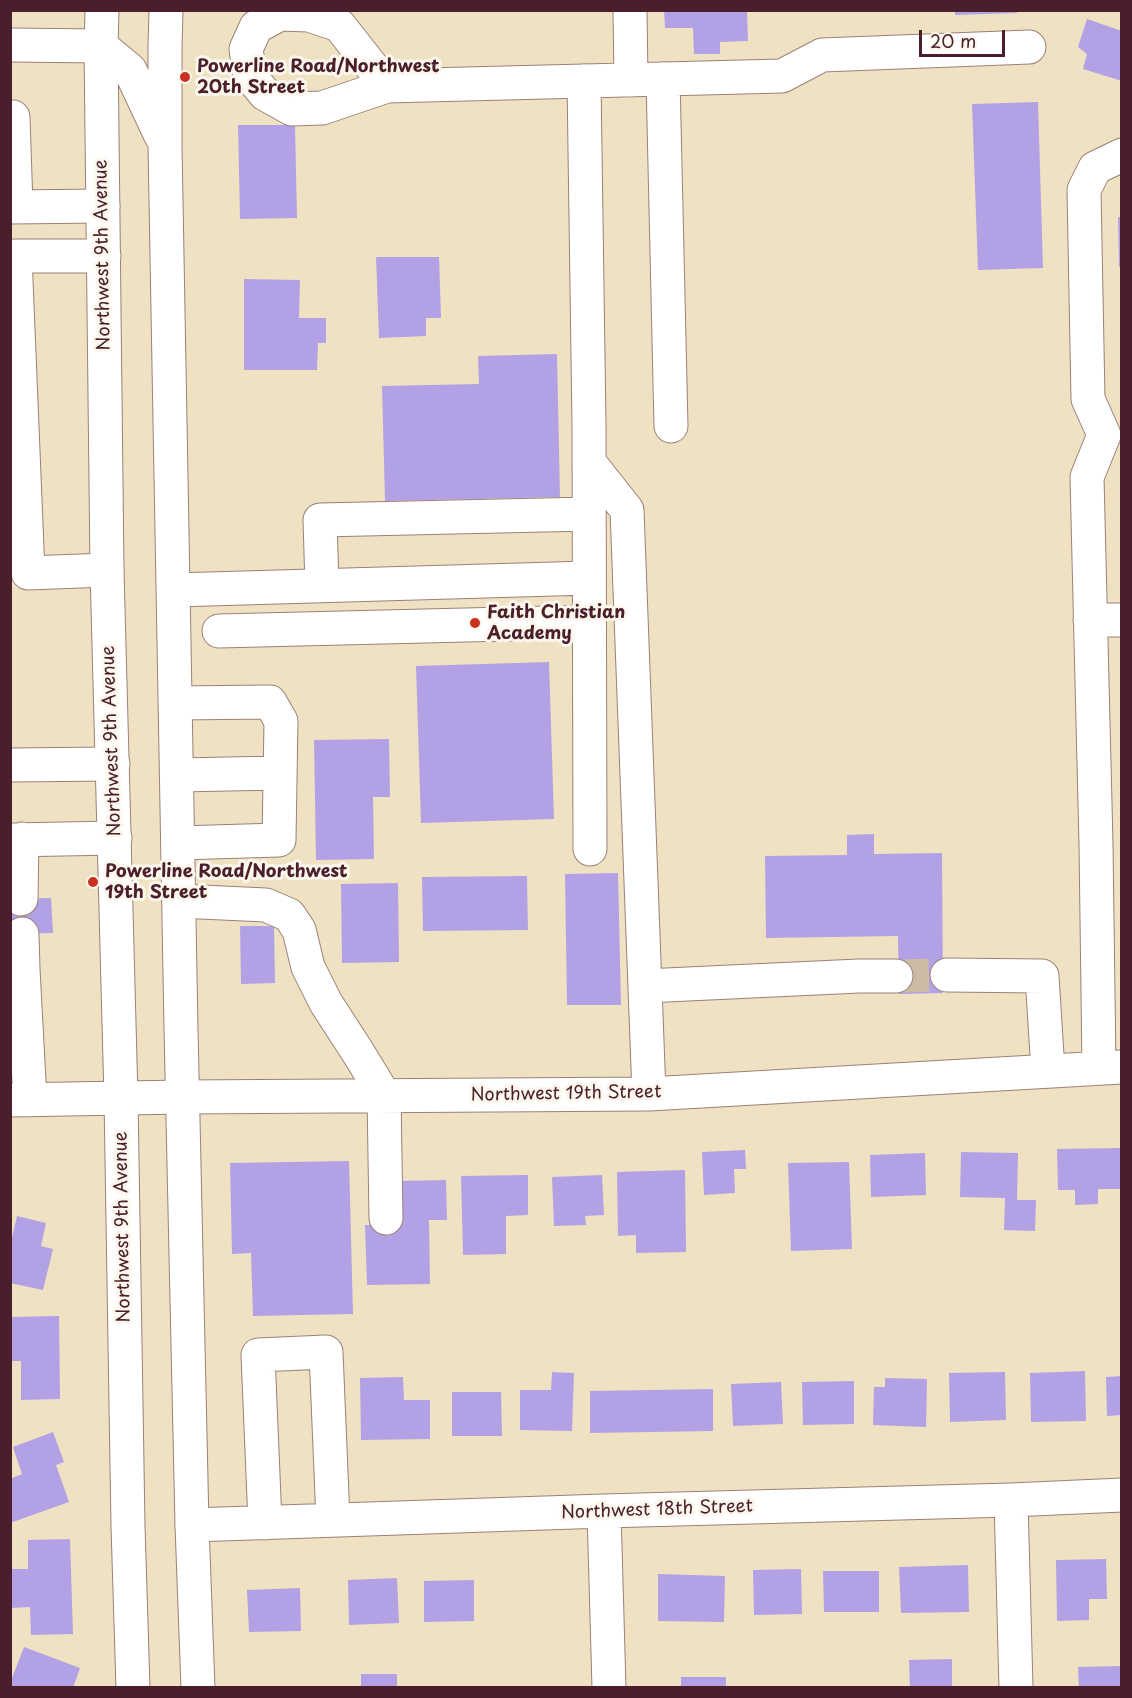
<!DOCTYPE html>
<html>
<head>
<meta charset="utf-8">
<style>
  body { margin:0 }
  #map { position:relative; width:1132px; height:1698px; overflow:hidden; background:#efe2c3; font-family:"Playpen Sans",sans-serif }
  canvas { display:block }
  .frame { position:absolute; inset:0; border:12px solid #4a1f2b; pointer-events:none }
  .scale { position:absolute; left:919px; top:30px; width:86px; height:27px; box-sizing:border-box; border:3px solid #4a1f2b; border-top:0; padding-left:8px; font-size:18px; line-height:21px; white-space:nowrap; color:#4a1f2b; -webkit-text-stroke:4px #fbf7ec; paint-order:stroke }
</style>
</head>
<body>
<div id="map">
<canvas width="1132" height="1698"></canvas>
<div class="frame"></div>
<div class="scale">20 m</div>
</div>
<script>
const c = document.querySelector('canvas').getContext('2d');
c.lineJoin = 'round';
function paint(path, color) {
  c.fillStyle = color;
  c.fill(path, 'evenodd');
}
function poly(rows) {
  const path = new Path2D();
  for (const r of rows) {
    path.moveTo(r[0], r[1]);
    for (let i = 2; i < r.length; i += 2) path.lineTo(r[i], r[i + 1]);
  }
  return path;
}
function trace(path, color, width, dash) {
  c.strokeStyle = color;
  c.lineWidth = width;
  c.lineCap = dash ? 'butt' : 'round';
  c.setLineDash(dash || []);
  c.stroke(path);
}
function drawText(font, color, halo, rows, align = 'center') {
  c.font = font + ' "Playpen Sans",sans-serif';
  c.lineWidth = 6;
  c.setLineDash([]);
  c.textBaseline = 'middle';
  c.strokeStyle = halo;
  c.fillStyle = color;
  for (const [text, x, y, turn = 0] of rows) {
    c.save();
    c.translate(x, y);
    c.rotate((+turn || 0) * Math.PI / 180);
    c.textAlign = isNaN(turn) ? turn : align;
    if (halo) c.strokeText(text, 0, 0);
    c.fillText(text, 0, 0);
    c.restore();
  }
}
paint(poly([
  [664,10,747,10,748,41,720,42,720,54,694,54,693,28,665,28],
  [955,10,1017,10,1017,13,955,15],
  [1087,19,1122,31,1122,81,1083,69,1087,54,1078,47],
  [1038,102,1043,268,978,270,972,104],
  [238,125,295,125,297,218,240,219],
  [1118,217,1122,217,1122,267,1119,267],
  [376,257,439,257,441,318,426,318,426,336,379,338],
  [244,279,300,280,299,318,326,318,326,343,318,343,317,370,244,370],
  [557,354,560,497,385,501,382,386,479,384,478,356],
  [549,662,554,819,421,823,416,666],
  [389,739,390,797,373,797,374,859,316,860,314,740],
  [874,834,874,854,942,853,943,993,899,994,898,936,766,938,765,856,847,855,847,835],
  [618,873,621,1005,567,1005,565,874],
  [527,876,528,930,423,931,422,877],
  [398,883,399,962,342,963,341,884],
  [51,898,53,933,10,934,10,899],
  [240,926,274,926,275,983,241,984],
  [1121,1148,1122,1189,1098,1189,1098,1204,1075,1205,1075,1190,1058,1190,1057,1149],
  [745,1150,746,1169,734,1169,735,1193,704,1195,702,1152],
  [961,1152,1018,1153,1017,1200,1036,1200,1035,1231,1004,1230,1005,1198,960,1197],
  [925,1153,926,1195,871,1197,870,1155],
  [349,1161,353,1314,253,1316,251,1253,232,1254,230,1163],
  [849,1162,852,1249,791,1251,788,1163],
  [685,1170,686,1252,636,1253,636,1235,618,1236,617,1172],
  [528,1175,528,1215,506,1216,506,1254,463,1255,461,1176],
  [602,1175,604,1215,585,1216,586,1225,554,1226,552,1177],
  [446,1180,447,1220,429,1220,430,1284,367,1285,365,1225,397,1225,397,1181],
  [17,1216,46,1223,41,1246,53,1249,43,1290,10,1283,10,1246],
  [59,1316,60,1399,21,1400,21,1361,10,1361,10,1317],
  [1085,1371,1086,1421,1031,1422,1030,1373],
  [552,1372,574,1373,572,1431,520,1430,520,1390,551,1390],
  [1005,1372,1006,1420,950,1422,949,1373],
  [1122,1376,1122,1415,1107,1416,1106,1377],
  [403,1377,404,1400,430,1400,430,1439,361,1440,360,1378],
  [885,1378,927,1379,926,1427,873,1425,874,1387,885,1387],
  [854,1381,854,1424,803,1425,802,1382],
  [781,1382,783,1424,733,1426,731,1384],
  [713,1389,713,1431,590,1433,590,1391],
  [452,1392,501,1392,502,1436,452,1436],
  [53,1432,64,1462,56,1465,69,1502,10,1523,10,1479,22,1474,13,1447],
  [70,1539,73,1634,31,1635,30,1607,10,1608,10,1569,28,1569,28,1540],
  [1106,1559,1107,1599,1089,1599,1089,1620,1057,1621,1056,1560],
  [968,1565,969,1612,901,1613,899,1567],
  [801,1569,802,1614,754,1615,753,1570],
  [823,1571,879,1571,879,1612,824,1612],
  [658,1574,725,1576,724,1622,658,1621],
  [397,1578,399,1623,349,1625,348,1580],
  [474,1580,474,1621,424,1622,424,1581],
  [300,1588,301,1631,249,1632,247,1590],
  [24,1647,80,1668,73,1688,10,1688,10,1683],
  [952,1659,952,1688,910,1688,909,1660],
  [1122,1666,1122,1688,1079,1688,1078,1667],
  [361,1674,397,1674,397,1688,361,1688],
  [681,1677,726,1677,726,1688,681,1688]
]), '#b2a1e5');
trace(poly([
  [896,976,947,975]
]), '#cebba5', 33, [33, 16]);
const minor = poly([
  [630,10,631,80],
  [10,45,101,46],
  [663,79,671,426],
  [584,81,589,425,590,849],
  [387,86,339,25,309,15,280,14,256,27,246,49,250,76,265,94,292,109,322,108,387,86,782,76,822,55,1029,47],
  [10,117,13,117,16,206],
  [10,207,103,206],
  [104,256,15,256,28,573,107,570],
  [589,462,627,510,649,1094],
  [322,585,320,520,589,514],
  [174,590,589,578],
  [1090,620,1122,620],
  [219,631,589,622],
  [176,703,270,702,281,721,279,840,178,843],
  [10,765,113,764],
  [177,775,280,773],
  [10,840,115,838],
  [21,899,22,839],
  [179,901,266,905,289,915,299,930,308,967,326,1003,359,1054,384,1095,386,1218],
  [22,934,23,969],
  [10,970,23,969,30,1100],
  [947,975,1042,976,1048,1071],
  [645,986,859,976,896,976],
  [1099,1068,1096,844,1087,477,1104,435,1088,399,1084,190,1095,168,1122,155],
  [10,1100,183,1097,649,1094,1122,1067],
  [1011,1500,1016,1688],
  [604,1511,609,1688],
  [265,1523,258,1355,326,1352,333,1520],
  [192,1525,604,1511,1011,1500,1122,1495]
]);
const major = poly([
  [102,10,101,46,107,570,121,1098,128,1526,133,1688],
  [166,10,165,47,165,145,181,1029,192,1525,198,1688],
  [101,46,130,70,161,136]
]);
trace(minor, '#9c8077', 35);
trace(major, '#9c8077', 35);
trace(minor, '#fff', 33);
trace(major, '#fff', 33);
for (const [x, y, r, color] of [
  [185,77,6,"#c8321e"],
  [475,623,6,"#c8321e"],
  [93,882,6,"#c8321e"]
]) {
  const dot = new Path2D();
  dot.arc(x, y, r, 0, 2 * Math.PI);
  c.fillStyle = color;
  c.fill(dot);
  trace(dot, '#fbf7ec', 2);
}
drawText('bold 18px', '#4a1f2b', '#fbf7ec', [
  ["Powerline Road/Northwest",197,67],
  ["20th Street",197,88],
  ["Faith Christian",487,613],
  ["Academy",487,634],
  ["Powerline Road/Northwest",105,872],
  ["19th Street",105,893]
], 'left');
drawText('18px', '#4a1f2b', '#fbf7ec', [
  ["Northwest 9th Avenue",103,255,-91],
  ["Northwest 9th Avenue",112,741,-92],
  ["Northwest 19th Street",566,1094,-1],
  ["Northwest 9th Avenue",123,1227,-91],
  ["Northwest 18th Street",657,1510,-2]
]);
</script>
</body>
</html>
